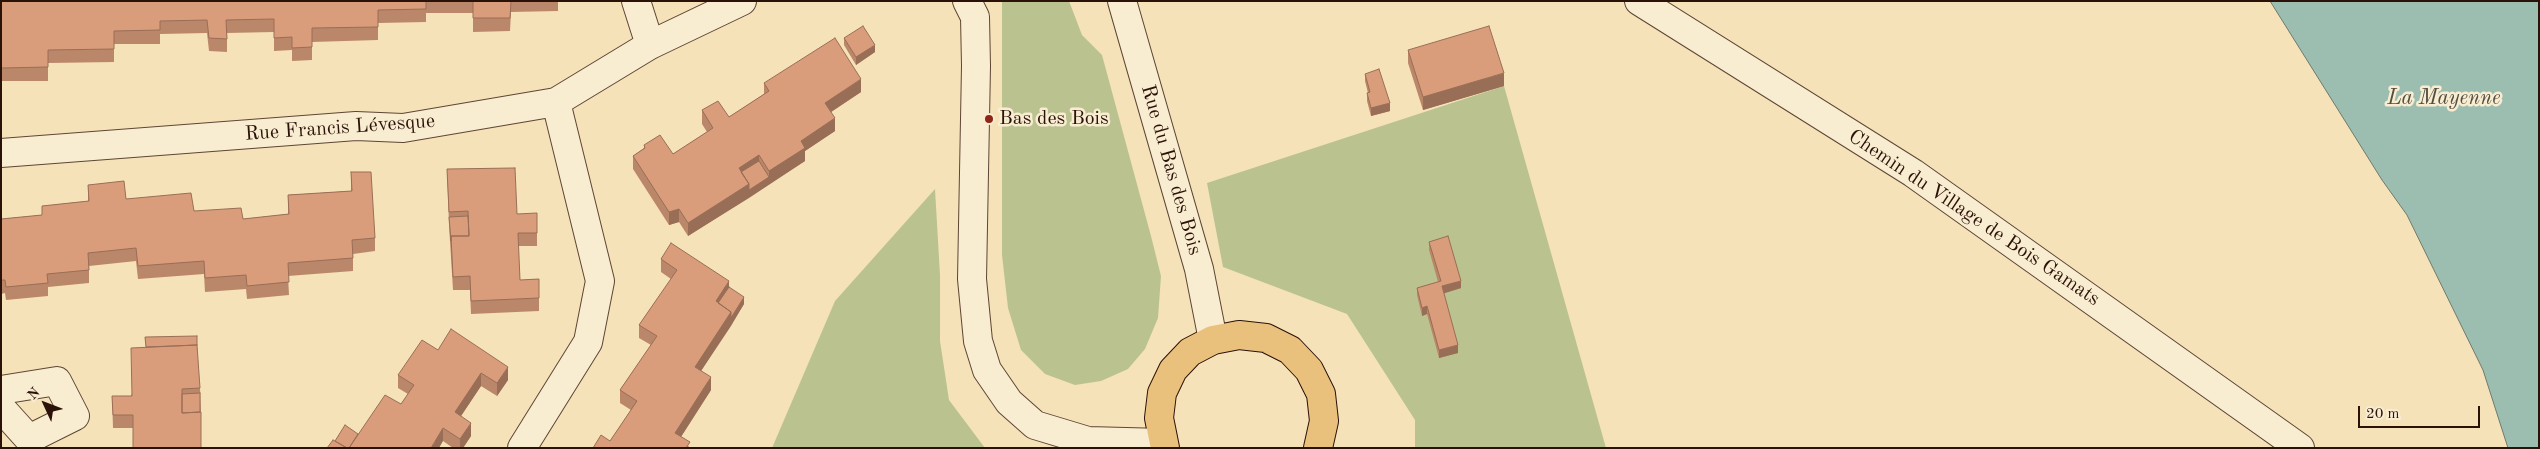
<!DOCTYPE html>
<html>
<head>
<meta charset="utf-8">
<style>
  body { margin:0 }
  #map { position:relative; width:2540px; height:449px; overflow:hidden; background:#f5e2b8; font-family:"Old Standard TT",serif }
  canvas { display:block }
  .frame { position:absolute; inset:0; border:2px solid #2b1209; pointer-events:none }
  .north { position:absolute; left:20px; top:379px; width:50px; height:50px; -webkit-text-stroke:4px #f8ecd1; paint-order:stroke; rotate:313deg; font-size:14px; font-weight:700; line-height:20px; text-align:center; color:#2b1209 }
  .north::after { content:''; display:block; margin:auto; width:18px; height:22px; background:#2b1209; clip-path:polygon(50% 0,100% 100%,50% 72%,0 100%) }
  .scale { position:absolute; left:2358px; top:406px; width:122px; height:22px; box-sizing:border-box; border:2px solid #2b1209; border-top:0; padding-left:6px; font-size:15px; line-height:18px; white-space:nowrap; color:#2b1209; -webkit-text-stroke:4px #f8ecd1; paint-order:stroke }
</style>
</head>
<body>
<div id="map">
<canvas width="2540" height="449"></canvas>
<div class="frame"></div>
<div class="north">N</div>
<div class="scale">20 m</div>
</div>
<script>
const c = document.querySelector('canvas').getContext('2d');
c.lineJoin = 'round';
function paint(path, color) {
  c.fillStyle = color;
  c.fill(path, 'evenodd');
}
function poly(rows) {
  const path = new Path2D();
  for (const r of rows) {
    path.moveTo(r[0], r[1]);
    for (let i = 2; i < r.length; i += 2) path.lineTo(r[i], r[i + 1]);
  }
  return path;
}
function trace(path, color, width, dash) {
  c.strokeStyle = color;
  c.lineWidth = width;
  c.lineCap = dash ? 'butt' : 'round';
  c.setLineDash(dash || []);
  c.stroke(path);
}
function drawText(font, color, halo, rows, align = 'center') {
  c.font = font + ' "Old Standard TT",serif';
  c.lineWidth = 5;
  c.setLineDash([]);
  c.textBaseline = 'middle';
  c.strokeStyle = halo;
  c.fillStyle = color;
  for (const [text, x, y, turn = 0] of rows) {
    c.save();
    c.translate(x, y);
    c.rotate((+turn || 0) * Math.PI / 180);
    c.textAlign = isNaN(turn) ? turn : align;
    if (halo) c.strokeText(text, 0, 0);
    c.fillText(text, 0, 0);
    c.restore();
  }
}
paint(poly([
  [1002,1,1069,1,1082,35,1102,55,1151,236,1161,276,1158,318,1145,349,1128,369,1101,381,1075,385,1045,374,1021,350,1008,308,1002,255],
  [1504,86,1606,448,1415,448,1415,420,1347,314,1223,267,1207,183],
  [935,189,940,275,940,341,949,400,985,448,772,448,835,301]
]), '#bac390');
const water = poly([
  [2270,1,2539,1,2539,448,2508,448,2483,370,2407,215,2382,180,2270,1]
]);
paint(water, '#9cbeb0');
trace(water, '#6f796d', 1);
const minor = poly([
  [636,1,650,45],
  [967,1,975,17,976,66,972,279,978,341,987,370,1009,402,1035,425,1088,441,1163,443],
  [1122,1,1199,269,1213,340],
  [1639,1,1913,173,2300,448],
  [1,153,356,126,403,128,556,102,650,45,742,1],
  [1,390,57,381,75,416,29,439,1,408],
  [522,448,588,342,600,281,556,102]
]);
const major = poly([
  [1165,448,1159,418,1162,393,1173,370,1190,352,1213,340,1239,335,1266,338,1290,350,1309,370,1321,394,1324,421,1318,448]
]);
trace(minor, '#5e4635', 30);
trace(major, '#2b1209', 30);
trace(minor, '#f8ecd1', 28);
trace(major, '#eac17c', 28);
paint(poly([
  [1,1,558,1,558,11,511,12,510,31,473,32,473,13,426,13,426,22,378,23,378,40,312,42,312,60,292,61,292,50,274,51,274,32,227,33,227,52,209,51,207,33,160,34,160,44,114,44,114,62,48,63,48,81,1,81],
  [844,38,875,52,856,65,844,45],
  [1408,50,1504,86,1423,110,1408,63],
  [1365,74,1390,111,1371,116,1367,101,1367,93,1368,93,1365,81],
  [764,83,861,92,831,112,835,131,805,151,805,161,688,236,679,222,669,225,633,169,633,156,644,148,644,145,673,154,707,132,702,124,702,110,729,117,764,94],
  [447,169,517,214,537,233,537,246,518,246,520,280,539,279,539,311,471,314,470,290,453,290,449,225],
  [351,172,375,238,375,251,353,254,353,271,288,276,289,295,247,299,246,289,205,292,204,274,138,279,136,261,89,266,89,283,48,287,48,296,6,300,5,293,1,294,1,219,42,215,42,206,88,201,88,185,126,199,243,219,288,214,288,195,351,191],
  [1429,242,1461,288,1444,293,1458,353,1439,358,1427,314,1422,316,1417,295,1417,288,1438,282,1429,250],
  [661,259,729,287,744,304,701,371,711,390,681,437,690,448,610,441,631,410,620,403,620,390,651,345,639,338,639,325,671,279,661,272],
  [145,337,200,388,201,412,133,428,113,428,112,396,131,396,146,347],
  [438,350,508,380,497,396,481,386,461,416,471,436,463,448,453,448,443,441,335,441,358,434,401,404,408,394,398,388,398,375]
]), '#bb876a');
paint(poly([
  [875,45,875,52,856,65,856,57],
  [1504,73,1504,86,1423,110,1423,97],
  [861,79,861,92,825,116,825,103],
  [1390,103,1390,111,1371,116,1371,108],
  [835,118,835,131,805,151,805,161,749,198,749,190,769,177,769,171,801,141],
  [759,155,759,168,742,179,739,168],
  [749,184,749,198,688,236,688,223],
  [679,209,679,222,669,225,669,212],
  [729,281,729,294,719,309,716,301],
  [1461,281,1461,288,1442,294,1442,286],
  [744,297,744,304,731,326,731,318],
  [1427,306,1427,314,1422,316,1422,308],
  [731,312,731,326,695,380,695,367],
  [1458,345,1458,353,1439,358,1439,350],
  [508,367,508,380,497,396,497,383],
  [481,373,481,386,455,425,455,412],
  [711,377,711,390,675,446,675,433],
  [471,423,471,436,463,448,460,448,460,439],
  [443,428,443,441,439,448,431,448]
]), '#996e56');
const building = poly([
  [1,1,426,1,426,9,378,10,378,27,312,28,312,47,292,48,292,37,274,38,274,19,226,20,227,39,209,38,207,20,160,21,160,30,114,31,114,49,48,50,48,67,1,68,1,1],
  [473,1,511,1,510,18,473,18,473,1],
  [863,26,875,45,856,57,844,38,863,26],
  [1489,26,1504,73,1423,97,1408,50,1489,26],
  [835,38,861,79,825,103,835,118,801,141,805,148,769,171,759,155,739,168,749,184,688,223,679,209,669,212,633,156,645,148,644,145,660,135,673,154,713,128,702,110,718,101,729,117,769,91,764,83,835,38],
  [1379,69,1390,103,1371,108,1367,93,1370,92,1365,74,1379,69],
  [759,161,769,177,749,190,749,184,741,172,759,161],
  [515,168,517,214,537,213,537,233,518,233,520,280,539,279,539,298,471,301,470,276,453,277,451,236,469,236,468,211,449,212,447,169,515,168],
  [351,172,371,172,375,238,352,240,353,258,288,263,289,282,247,286,246,275,205,278,204,261,138,266,136,248,88,253,89,270,47,274,48,283,6,287,5,280,1,280,1,219,42,215,42,206,89,201,88,185,124,181,126,199,191,193,194,211,241,208,243,219,289,214,288,195,352,191,351,172],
  [468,216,469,236,451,236,451,241,449,217,468,216],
  [1448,236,1461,281,1442,286,1458,345,1439,350,1427,306,1422,308,1417,288,1441,281,1429,242,1448,236],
  [671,243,729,281,716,301,731,312,695,367,711,377,675,433,690,442,686,448,593,448,601,435,610,441,637,401,620,390,657,336,639,325,677,270,661,259,671,243],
  [729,287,744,297,731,318,731,312,718,303,729,287],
  [451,329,508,367,497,383,481,373,455,412,471,423,460,439,443,428,431,448,349,448,385,395,401,404,414,385,398,375,422,340,438,350,451,329],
  [197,336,197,345,146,347,145,337,197,336],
  [197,345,200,388,182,389,182,413,201,412,201,448,133,448,133,415,113,415,112,396,132,396,131,348,197,345],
  [200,393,200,412,182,413,182,394,200,393],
  [345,425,358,434,349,448,347,448,335,441,345,425],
  [333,440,347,448,327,448,333,440]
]);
paint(building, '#da9d7b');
trace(building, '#996e56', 1);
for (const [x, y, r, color] of [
  [989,119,5,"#8f2418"]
]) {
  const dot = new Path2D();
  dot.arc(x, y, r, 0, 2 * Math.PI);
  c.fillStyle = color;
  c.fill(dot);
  trace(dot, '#f8ecd1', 2);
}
drawText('20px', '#2b1209', '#f8ecd1', [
  ["Bas des Bois",999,119]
], 'left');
drawText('20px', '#2b1209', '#f8ecd1', [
  ["Rue Francis Lévesque",340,128,-4],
  ["Rue du Bas des Bois",1171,170,74],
  ["Chemin du Village de Bois Gamats",1974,218,34]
]);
drawText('italic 21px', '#534e43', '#f8ecd1', [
  ["La Mayenne",2444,98]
]);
</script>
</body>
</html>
